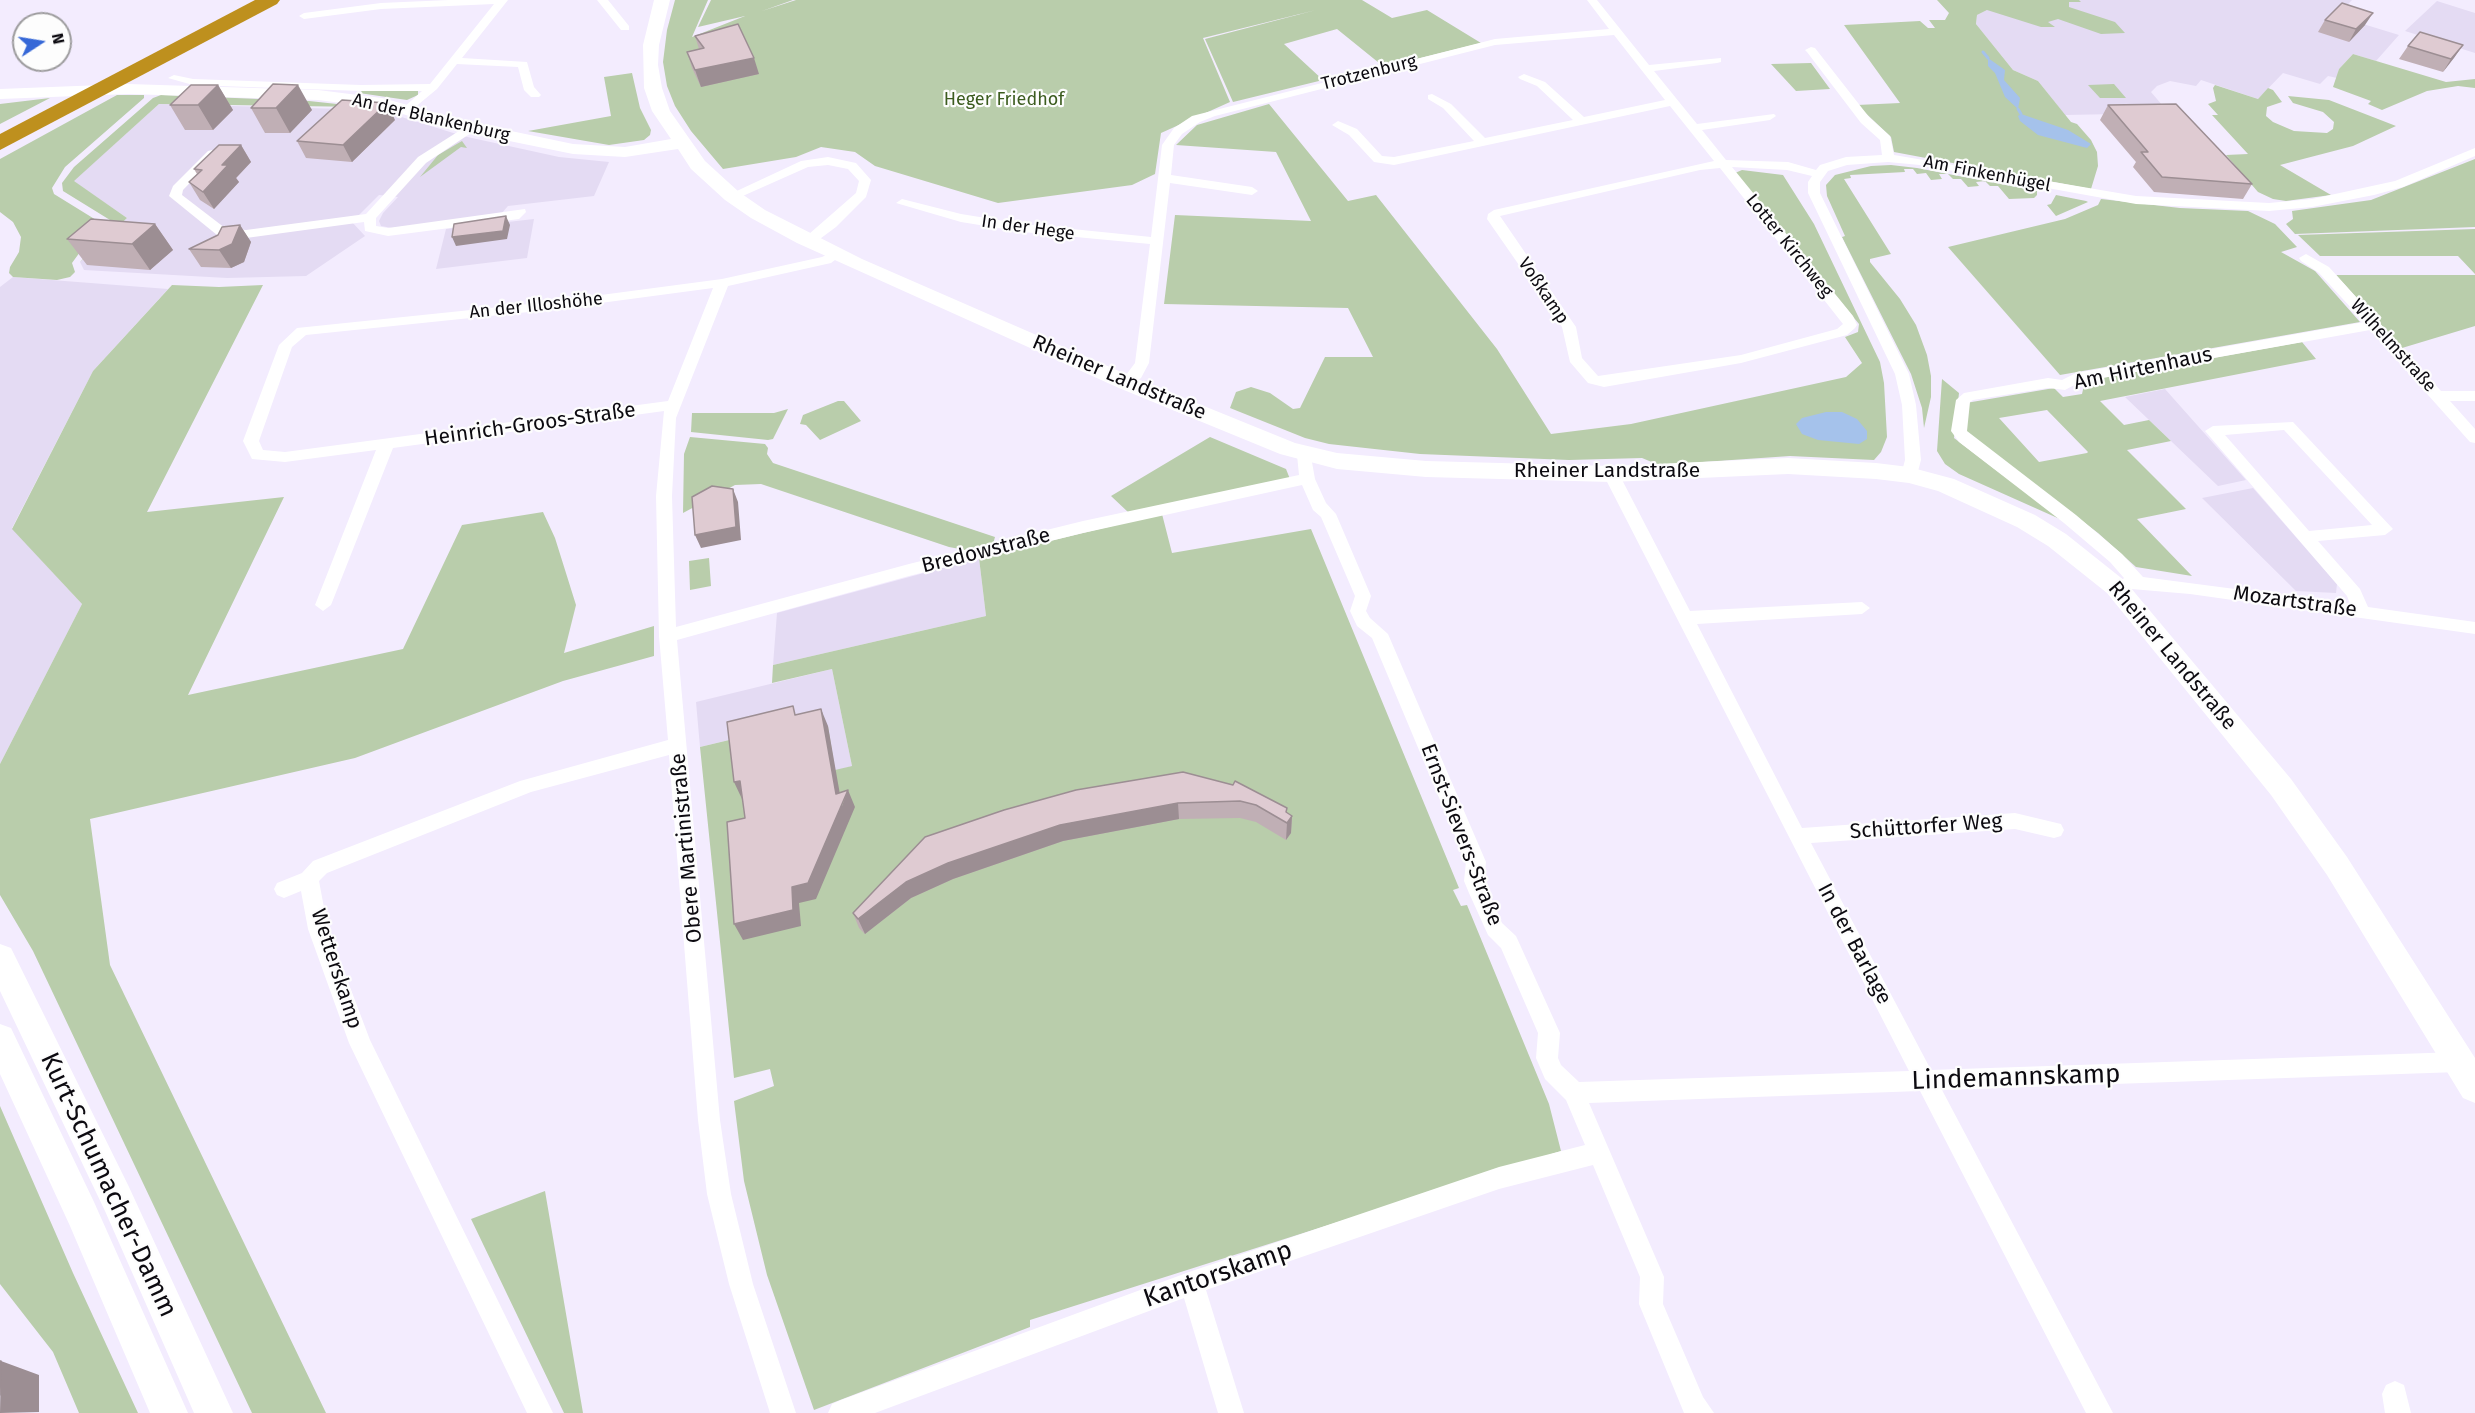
<!DOCTYPE html>
<html>
<head>
<meta charset="utf-8">
<style>
  body { margin:0 }
  #map { position:relative; width:2475px; height:1413px; overflow:hidden; background:#f3ecfe; font-family:"Fira Sans",sans-serif }
  canvas { display:block }
  .north { position:absolute; left:12px; top:12px; width:60px; height:60px; box-sizing:border-box; background:#fdfdfd; border:2px solid #9d9c9e; border-radius:50%; rotate:78deg; font-size:16px; font-weight:700; line-height:24px; text-align:center; color:#0c0a10 }
  .north::after { content:''; display:block; margin:auto; width:21px; height:27px; background:#3668d7; clip-path:polygon(50% 0,100% 100%,50% 72%,0 100%) }
</style>
</head>
<body>
<div id="map">
<canvas width="2475" height="1413"></canvas>
<div class="north">N</div>
</div>
<script>
const c = document.querySelector('canvas').getContext('2d');
c.lineJoin = 'round';
function paint(path, color) {
  c.fillStyle = color;
  c.fill(path, 'evenodd');
}
function poly(rows) {
  const path = new Path2D();
  for (const r of rows) {
    path.moveTo(r[0], r[1]);
    for (let i = 2; i < r.length; i += 2) path.lineTo(r[i], r[i + 1]);
  }
  return path;
}
function trace(path, color, width, dash) {
  c.strokeStyle = color;
  c.lineWidth = width;
  c.lineCap = dash ? 'butt' : 'round';
  c.setLineDash(dash || []);
  c.stroke(path);
}
function drawText(font, color, halo, rows, align = 'center') {
  c.font = font + ' "Fira Sans",sans-serif';
  c.lineWidth = 4.5;
  c.setLineDash([]);
  c.textBaseline = 'middle';
  c.strokeStyle = halo;
  c.fillStyle = color;
  for (const [text, x, y, turn = 0] of rows) {
    c.save();
    c.translate(x, y);
    c.rotate((+turn || 0) * Math.PI / 180);
    c.textAlign = isNaN(turn) ? turn : align;
    if (halo) c.strokeText(text, 0, 0);
    c.fillText(text, 0, 0);
    c.restore();
  }
}
paint(poly([
  [2035,0,2352,0,2337,16,2399,35,2376,61,2353,54,2339,69,2337,78,2328,76,2320,84,2283,73,2258,99,2201,80,2196,86,2170,81,2157,86,2151,92,2169,113,2065,115,2038,81,2013,70,1976,24,1977,15,1987,10],
  [2437,1,2475,13,2475,53,2405,31],
  [159,104,344,109,395,115,463,136,559,157,609,162,594,196,508,206,501,214,392,228,381,226,379,221,383,213,398,197,379,195,352,222,365,236,306,276,227,278,84,270,80,262,127,218,73,181],
  [534,219,527,258,436,269,446,229],
  [13,277,168,289,93,371,12,528,82,604,0,764,0,287],
  [2165,389,2246,480,2218,486,2125,397],
  [2253,488,2337,584,2336,593,2296,591,2202,498],
  [979,558,986,616,773,665,777,613],
  [832,669,852,766,835,771,828,726,799,723,700,747,696,702]
]), '#e4dbf3');
paint(poly([
  [675,0,708,0,692,37,745,16,698,27,711,0,793,0,762,11,796,0,1362,0,1392,18,1427,10,1481,43,1384,67,1337,29,1284,44,1323,80,1233,102,1205,39,1316,10,1203,38,1230,102,1161,133,1155,174,1132,185,998,203,875,166,855,152,821,147,796,157,723,169,691,131,675,106,667,86,663,62,667,30],
  [1937,0,2079,0,2081,2,2069,2,2069,7,2115,22,2125,33,2101,34,2058,19,2048,22,2055,27,2041,27,1987,10,1977,15,1976,24,2013,70,2038,81,2071,122,2077,124,2091,140,2097,152,2098,166,2091,189,1894,152,1891,137,1857,105,1900,103,1844,25,1920,21,1928,28,1935,28,1929,20,1945,20,1949,13],
  [2353,54,2446,82,2475,79,2475,88,2458,86,2427,91,2382,110,2368,104,2371,101,2333,87,2339,69],
  [1811,63,1830,89,1796,91,1771,64],
  [632,73,640,108,651,130,650,135,644,140,609,145,528,131,611,116,604,77],
  [2114,84,2126,98,2100,98,2088,85],
  [2215,85,2258,99,2268,88,2273,90,2282,102,2267,107,2266,116,2273,122,2294,131,2327,133,2333,129,2334,122,2323,112,2293,103,2288,96,2329,100,2396,126,2353,146,2280,165,2331,195,2286,201,2273,199,2258,192,2226,155,2248,154,2212,115,2218,115,2208,104,2216,101,2213,88],
  [413,89,418,91,418,95,407,100,359,93,362,91],
  [117,95,144,95,144,98,65,167,52,188,54,194,101,223,72,263,75,272,70,277,57,280,13,277,9,273,10,267,19,252,21,237,13,222,0,212,0,159],
  [161,95,309,101,365,107,159,104,74,181,127,218,80,262,108,230,110,220,63,191,62,183,74,167,153,98],
  [50,98,0,124,0,104],
  [1269,104,1348,201,1376,195,1497,349,1551,434,1631,424,1846,377,1862,363,1845,337,1858,332,1859,324,1735,173,1742,170,1783,175,1814,224,1880,362,1884,383,1887,437,1881,452,1874,460,1790,456,1659,465,1642,458,1569,460,1420,454,1329,444,1305,438,1230,408,1236,392,1251,387,1270,393,1293,409,1300,408,1325,357,1373,357,1348,308,1164,304,1175,215,1311,221,1276,152,1176,145,1197,125],
  [462,141,467,148,461,147,420,177,438,155],
  [2475,159,2475,227,2295,234,2286,224,2293,219,2292,211,2371,200],
  [1891,165,1917,168,2037,191,2037,195,2034,198,2009,199,1998,186,1990,186,1985,181,1976,182,1979,186,1968,187,1961,179,1953,179,1948,174,1939,174,1942,179,1931,180,1926,173,1917,174,1913,169,1904,169,1905,172,1850,175,1851,178,1844,179,1891,254,1870,259,1870,262,1900,299,1916,325,1927,355,1931,376,1931,397,1924,428,1922,408,1911,374,1842,237,1845,236,1827,196,1826,185,1835,175,1871,166],
  [2056,195,2086,201,2088,202,2056,216,2047,205,2051,204],
  [2101,199,2180,208,2248,211,2275,224,2297,247,2281,252,2315,271,2360,322,2060,375,1948,247,2065,219,2098,205],
  [2475,229,2475,274,2458,256,2320,256,2298,235],
  [2336,275,2475,275,2475,326,2402,348],
  [172,285,219,287,263,285,147,512,284,497,188,695,403,649,462,525,543,512,555,538,576,605,564,653,654,626,654,656,563,681,355,758,90,819,110,965,326,1413,252,1413,33,951,0,895,0,764,82,604,12,529,93,371],
  [2302,342,2316,359,2100,401,2124,425,2149,420,2171,441,2127,450,2186,509,2137,519,2192,576,2136,567,2098,533,1963,431,1966,403,2054,388,2063,397,2082,394,2085,381],
  [2047,410,2088,452,2087,453,2039,462,1999,418],
  [1942,379,1959,393,1954,438,2062,520,1959,474,1945,464,1937,451],
  [838,401,844,401,861,421,820,440,806,425,800,424,803,415],
  [788,409,773,439,768,440,691,432,692,413,774,413],
  [690,437,765,444,768,448,767,454,773,463,995,537,993,544,965,550,949,547,761,484,735,485,683,513,684,454],
  [1210,437,1286,469,1290,479,1129,513,1111,496],
  [1162,514,1172,553,1311,529,1459,888,1453,890,1461,906,1467,905,1549,1104,1561,1151,1030,1320,1030,1327,814,1410,767,1275,744,1181,734,1101,774,1086,770,1069,734,1078,700,747,800,723,802,732,828,726,835,770,852,766,832,669,772,683,773,665,986,616,979,558],
  [709,558,711,586,690,590,689,561],
  [0,1106,73,1273,138,1413,79,1413,53,1352,0,1284],
  [545,1191,583,1413,564,1413,471,1219]
]), '#b9cdab');
paint(poly([
  [1988,58,2005,70,2004,80,2020,98,2018,109,2005,97,1995,73,1988,66],
  [2021,114,2068,130,2091,144,2087,148,2038,135,2020,121,2018,116],
  [1826,412,1842,412,1857,419,1867,431,1867,439,1859,444,1818,440,1802,434,1796,424,1802,418]
]), '#a5c2eb');
trace(poly([
  [1983,52,1988,58],
  [2018,109,2021,114]
]), '#a5c2eb', 3);
paint(poly([
  [449,0,508,0,462,58,527,62,534,87,541,95,539,97,531,97,524,90,518,67,457,64,437,89,408,113,402,109,422,91,361,91,193,85,168,78,174,75,193,79,361,85,430,84,494,4,381,9,304,19,299,16,304,13,381,3,449,0],
  [597,0,608,0,629,26,629,30,621,30,597,0],
  [1587,0,1597,0,1649,65,1721,58,1721,62,1717,63,1654,71,1697,124,1774,114,1776,116,1770,120,1702,130,1726,160,1788,162,1816,170,1820,165,1846,157,1882,155,1880,140,1861,123,1807,52,1805,50,1811,47,1815,48,1869,117,1890,136,1894,155,2136,196,2269,203,2312,199,2395,181,2475,148,2475,156,2403,187,2374,195,2312,207,2269,211,2136,204,1920,165,1888,162,1847,165,1828,171,1820,182,1820,193,1909,374,1916,405,1921,460,1917,475,1909,480,1901,475,1905,460,1902,405,1895,374,1808,193,1808,182,1812,176,1787,170,1732,167,1853,316,1857,325,1855,328,1847,335,1741,363,1604,387,1588,383,1570,362,1562,327,1487,219,1488,214,1494,210,1714,161,1670,106,1394,165,1374,162,1349,135,1332,125,1338,121,1357,129,1382,156,1394,157,1474,141,1443,108,1428,99,1428,95,1432,94,1451,104,1485,138,1573,120,1537,86,1520,79,1518,77,1524,74,1545,82,1584,117,1665,100,1614,35,1495,45,1215,116,1200,122,1182,134,1174,145,1171,175,1252,187,1258,191,1252,195,1170,183,1149,363,1141,378,1127,388,1120,383,1135,363,1150,244,1023,232,961,222,896,203,902,199,961,214,1023,224,1151,237,1162,145,1174,128,1192,116,1495,39,1609,29,1587,0],
  [1720,168,1843,324,1837,329,1741,355,1598,376,1582,358,1576,327,1500,216,1700,170,1720,168],
  [470,124,474,125,474,131,426,163,376,218,376,226,388,228,525,209,526,212,519,219,388,236,365,231,364,222,246,238,217,235,169,196,173,186,208,151,212,150,218,154,183,190,182,195,225,228,246,230,366,214,418,157,470,124],
  [828,157,856,163,871,180,866,197,836,227,813,244,803,244,801,241,856,193,859,181,848,169,828,165,808,167,736,199,732,200,726,196,801,161,828,157],
  [836,250,843,254,831,263,728,286,676,418,672,496,676,627,909,564,1083,521,1299,475,1297,455,1300,451,1310,451,1315,479,1326,503,1336,514,1371,596,1366,611,1370,618,1388,634,1486,862,1484,881,1489,893,1502,923,1516,936,1560,1033,1558,1058,1561,1065,1579,1082,1909,1071,1603,474,1611,469,1619,474,1690,611,1862,602,1870,608,1862,614,1697,624,1802,828,2015,813,2061,824,2064,830,2061,836,2054,838,2015,829,1811,843,1931,1070,2458,1052,2466,1055,2469,1062,2466,1069,2458,1072,1942,1090,2113,1413,2086,1413,1920,1091,1589,1103,1664,1277,1663,1304,1703,1397,1714,1413,1684,1413,1639,1304,1640,1277,1593,1165,1499,1189,1206,1290,1244,1413,1218,1413,1184,1298,875,1413,828,1413,832,1404,841,1400,1192,1271,1499,1167,1585,1145,1566,1100,1545,1079,1536,1058,1538,1033,1501,948,1488,935,1469,893,1464,881,1466,862,1372,638,1357,626,1350,611,1355,596,1321,517,1313,510,1302,485,1083,533,909,576,677,640,720,1120,731,1194,753,1284,796,1413,770,1413,729,1284,707,1194,698,1120,669,755,531,792,327,873,319,881,328,929,370,1040,553,1413,527,1413,349,1043,308,929,301,891,284,898,277,895,274,889,277,883,302,873,313,861,520,781,668,740,659,636,656,496,664,411,393,448,331,605,323,611,315,605,376,450,285,462,252,459,243,441,279,345,297,328,548,302,722,279,822,257,836,250],
  [713,288,668,401,285,452,263,450,259,441,292,347,306,335,548,310,713,288],
  [2306,254,2329,267,2441,391,2475,391,2475,401,2450,401,2475,429,2475,443,2470,442,2370,330,2080,382,2065,390,2048,388,1973,400,1970,402,1967,431,2076,515,2122,554,2143,577,2350,604,2347,596,2205,431,2213,426,2293,422,2393,529,2385,535,2318,541,2360,589,2368,607,2475,622,2475,634,2190,594,2120,588,2118,584,2124,578,2110,562,2064,523,1959,442,1951,431,1956,400,1964,393,2048,378,2062,380,2076,373,2364,322,2319,273,2301,261,2299,258,2306,254],
  [2284,430,2372,525,2309,531,2225,435,2284,430],
  [2395,1381,2404,1385,2411,1413,2385,1413,2382,1394,2386,1385,2395,1381]
]), '#fff');
paint(poly([
  [654,0,670,0,659,45,658,65,662,88,670,111,705,161,739,192,765,210,862,259,1135,378,1295,443,1337,453,1426,461,1611,466,1788,458,1876,463,1909,467,1954,479,2035,515,2066,534,2125,581,2291,779,2347,857,2475,1058,2475,1103,2463,1098,2327,875,2271,795,2107,593,2048,546,2017,527,1938,491,1909,483,1876,479,1788,474,1611,482,1426,477,1337,469,1280,454,1119,388,797,243,751,218,725,200,691,169,678,149,625,157,573,154,470,133,381,108,318,100,128,94,0,99,0,89,128,84,318,90,382,98,473,123,573,144,625,147,671,139,652,111,644,88,643,45,654,0],
  [0,944,11,948,129,1187,233,1413,194,1413,105,1211,0,991,0,944],
  [0,1024,11,1028,94,1202,188,1413,150,1413,70,1226,0,1074,0,1024]
]), '#fff');
paint(poly([
  [255,0,280,0,277,4,0,150,0,134,255,0]
]), '#be901e');
paint(poly([
  [2325,20,2365,25,2349,42,2318,32],
  [695,36,759,74,701,87,692,68,687,52,699,49],
  [2463,45,2443,72,2399,59,2408,46],
  [273,84,312,110,290,133,265,133,251,108],
  [218,85,233,110,213,130,185,130,170,105],
  [2108,105,2252,184,2243,199,2154,192,2133,167,2136,162,2100,120],
  [395,120,352,162,306,158,297,141],
  [241,145,251,162,236,178,239,182,214,209,200,200,189,182,197,174,194,169],
  [155,224,173,250,150,270,87,265,67,239],
  [240,225,251,242,244,262,231,268,201,267,189,249],
  [1183,772,1287,813,1292,816,1291,833,1286,840,1256,822,1240,818,1179,819,1063,841,953,879,911,898,865,934,859,928,853,913]
]), '#c0afb5');
paint(poly([
  [2373,13,2365,25,2349,42,2356,29],
  [2463,45,2454,58,2443,72,2451,59],
  [754,58,759,74,701,87,695,70],
  [218,85,233,110,213,130,198,105],
  [298,85,312,110,290,133,276,108],
  [387,103,395,120,352,162,343,145],
  [241,145,251,162,236,178,239,182,214,209,203,192,222,165],
  [506,216,510,225,507,239,456,246,452,237],
  [155,224,173,250,150,270,132,244],
  [240,225,251,242,244,262,231,268,219,250],
  [733,489,738,502,741,540,701,548,695,535],
  [821,709,828,726,842,806,848,790,855,807,816,899,799,903,801,926,743,940,734,924,792,887,836,794],
  [740,781,742,799,734,782],
  [1178,803,1179,819,1063,841,953,879,911,898,865,934,858,919,906,882,948,863,1060,825],
  [1292,816,1291,833,1286,840,1287,823],
  [1,1361,39,1375,39,1412,0,1413]
]), '#9c8e93');
const building = poly([
  [2342,3,2373,13,2356,29,2325,20,2342,3],
  [738,24,754,58,695,70,687,52,704,48,695,36,738,24],
  [2420,32,2463,45,2451,59,2408,46,2420,32],
  [273,84,298,85,276,108,251,108,273,84],
  [191,85,218,85,198,105,170,105,191,85],
  [342,100,387,103,343,145,297,141,342,100],
  [2176,104,2252,184,2162,177,2141,152,2148,152,2108,105,2176,104],
  [219,145,241,145,222,165,228,165,203,192,189,182,202,170,194,169,219,145],
  [506,216,503,231,452,237,454,224,506,216],
  [91,219,155,224,132,244,67,239,91,219],
  [240,225,232,244,219,250,189,249,218,235,222,227,240,225],
  [712,486,733,489,736,527,695,535,692,497,712,486],
  [793,706,795,715,821,709,836,794,848,790,808,883,792,887,793,910,734,924,727,822,745,818,740,781,734,782,727,722,793,706],
  [1183,772,1233,785,1235,781,1287,808,1286,812,1292,816,1287,823,1256,805,1240,801,1178,803,1060,825,948,863,906,882,858,919,853,913,925,837,1004,810,1076,790,1183,772],
  [0,1361,1,1361,0,1395,0,1361]
]);
paint(building, '#dfcbd2');
trace(building, '#9c8e93', 1.5);
drawText('18px', '#0c0a10', '#fdfdfd', [
  ["Trotzenburg",1369,73,-14],
  ["An der Blankenburg",431,118,13],
  ["Am Finkenhügel",1987,174,11],
  ["In der Hege",1028,228,8],
  ["Lotter Kirchweg",1789,246,51],
  ["Voßkamp",1543,291,56],
  ["An der Illoshöhe",536,306,-6],
  ["Wilhelmstraße",2393,346,48]
]);
drawText('18px', '#3c5c1f', '#fdfdfd', [
  ["Heger Friedhof",1004,100]
]);
drawText('21px', '#0c0a10', '#fdfdfd', [
  ["Am Hirtenhaus",2143,369,-12],
  ["Rheiner Landstraße",1119,378,23],
  ["Heinrich-Groos-Straße",530,425,-8],
  ["Rheiner Landstraße",1607,471],
  ["Bredowstraße",986,551,-14],
  ["Mozartstraße",2295,602,8],
  ["Rheiner Landstraße",2172,656,50],
  ["Schüttorfer Weg",1926,827,-4],
  ["Ernst-Sievers-Straße",1461,835,69],
  ["Obere Martinistraße",687,848,-95],
  ["In der Barlage",1854,944,62],
  ["Wetterskamp",336,969,72]
]);
drawText('26px', '#0c0a10', '#fdfdfd', [
  ["Lindemannskamp",2016,1078,-2],
  ["Kurt-Schumacher-Damm",108,1185,65],
  ["Kantorskamp",1218,1275,-19]
]);
</script>
</body>
</html>
